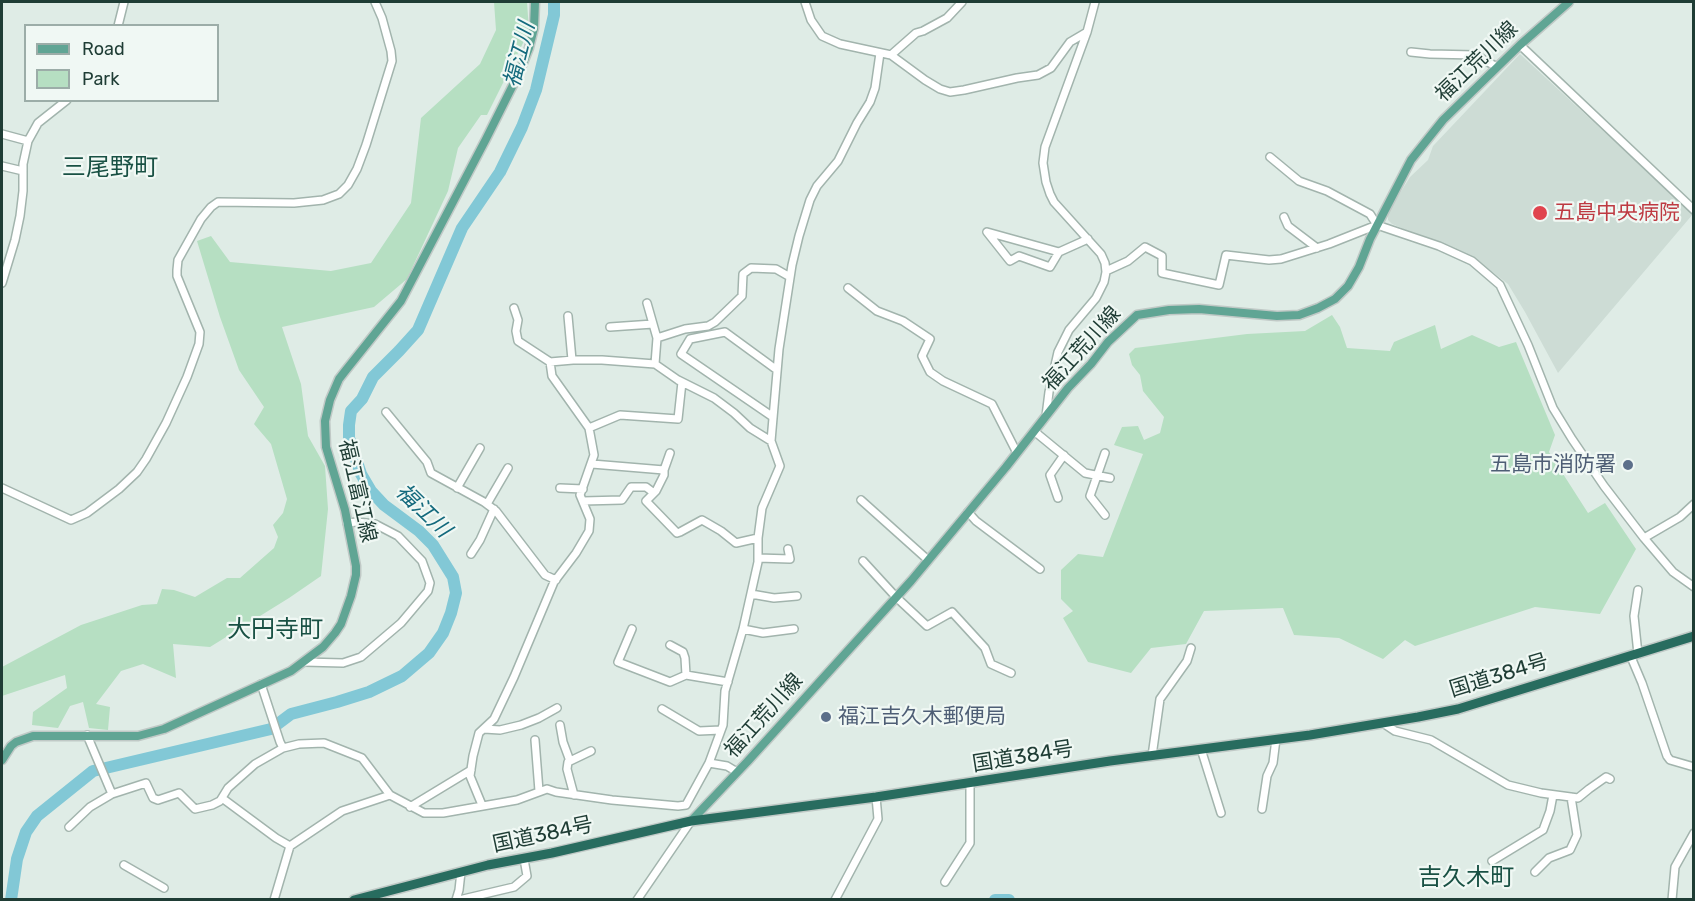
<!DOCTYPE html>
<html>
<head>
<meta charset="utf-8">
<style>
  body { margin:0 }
  #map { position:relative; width:1695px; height:901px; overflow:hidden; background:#dfece6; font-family:Rubik,sans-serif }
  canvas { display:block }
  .frame { position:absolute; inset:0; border:3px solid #1f3d35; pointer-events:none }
  .legend { position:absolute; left:24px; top:24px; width:195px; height:78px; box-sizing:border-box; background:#f0f8f4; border:2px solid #9cada8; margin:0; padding:8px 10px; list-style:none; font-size:18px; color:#1f3d35 }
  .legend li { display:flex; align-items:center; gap:12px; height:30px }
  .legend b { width:30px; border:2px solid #9cada8 }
</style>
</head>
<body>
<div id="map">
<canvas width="1695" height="901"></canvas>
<div class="frame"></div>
<ul class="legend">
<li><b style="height:8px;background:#60a594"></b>Road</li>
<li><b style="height:16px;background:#b6dfc2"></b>Park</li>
</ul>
</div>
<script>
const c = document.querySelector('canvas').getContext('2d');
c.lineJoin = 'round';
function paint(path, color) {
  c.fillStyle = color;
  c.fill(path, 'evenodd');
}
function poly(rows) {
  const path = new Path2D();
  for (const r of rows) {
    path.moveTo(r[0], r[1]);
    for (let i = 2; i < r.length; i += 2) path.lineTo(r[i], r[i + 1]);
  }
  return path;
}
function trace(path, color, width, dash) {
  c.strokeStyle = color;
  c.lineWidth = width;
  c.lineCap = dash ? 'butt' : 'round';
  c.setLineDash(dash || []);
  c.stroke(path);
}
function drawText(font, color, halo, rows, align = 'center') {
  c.font = font + ' Rubik,"Noto Sans JP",sans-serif';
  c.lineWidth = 4.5;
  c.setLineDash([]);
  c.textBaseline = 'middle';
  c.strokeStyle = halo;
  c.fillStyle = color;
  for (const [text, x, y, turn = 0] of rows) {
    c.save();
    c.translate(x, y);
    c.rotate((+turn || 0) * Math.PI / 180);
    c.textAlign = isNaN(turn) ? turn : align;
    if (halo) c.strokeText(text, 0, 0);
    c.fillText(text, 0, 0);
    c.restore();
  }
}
paint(poly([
  [1520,54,1693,214,1558,373,1525,312,1508,284,1477,260,1392,224,1388,220,1388,212,1410,177,1428,160,1433,146]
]), '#cddcd5');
paint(poly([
  [494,2,527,2,529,31,487,115,481,115,458,148,448,191,407,279,374,307,282,327,301,384,308,436,325,466,328,509,321,576,289,598,210,647,173,644,176,678,143,664,121,671,96,704,110,707,108,730,89,728,83,702,70,706,58,728,32,725,33,712,67,688,65,675,2,696,2,667,81,625,142,605,157,604,162,589,174,590,195,597,227,578,240,578,274,548,278,537,273,525,283,513,287,499,271,444,254,424,264,407,239,370,220,317,197,241,211,236,230,262,331,271,371,263,411,203,421,118,480,64,496,30],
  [1332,315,1340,327,1347,348,1390,351,1394,342,1435,325,1441,349,1472,335,1499,347,1516,342,1555,435,1549,452,1588,513,1605,503,1636,549,1600,614,1535,607,1415,646,1405,640,1383,659,1339,638,1294,635,1283,608,1204,611,1186,644,1151,648,1131,673,1088,662,1063,618,1073,611,1061,599,1061,570,1078,554,1103,557,1143,454,1114,445,1122,427,1138,426,1144,440,1160,433,1164,417,1143,391,1140,375,1132,365,1129,354,1135,348,1247,334,1305,331]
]), '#b6dfc2');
trace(poly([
  [11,900,17,859,26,832,37,816,93,771,271,729,291,714,337,702,369,692,402,676,429,653,443,633,451,613,456,593,453,577,433,545,419,531,384,505,371,491,361,474,349,438,349,425,351,411,362,399,373,377,399,351,418,330,462,228,500,172,522,127,536,90,554,15,554,2],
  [995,900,1009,900]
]), '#82c8d6', 12);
const minor = poly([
  [805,2,811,20,822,36,840,44,891,55,925,80,940,89,950,92,964,90,1017,78,1038,75,1051,68,1070,42,1087,32],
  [118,26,124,2],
  [1520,45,1694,210],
  [1411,52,1430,54,1475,55,1497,67],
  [891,55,916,33,923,31,947,18,962,2],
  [2,134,28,141],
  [1270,157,1299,181,1327,191,1370,214,1377,225,1439,246,1472,261,1500,285,1528,345,1553,408,1572,439,1604,486,1644,538,1673,572,1694,587],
  [2,166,23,171],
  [1284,217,1288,226,1317,248],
  [1059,252,1050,267,1019,256,1010,261,987,232,1059,252,1088,239],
  [1106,271,1128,261,1145,247,1162,256,1162,273,1219,285,1226,255,1269,260,1281,259,1329,244,1377,225],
  [2,283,15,240,20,216,23,191,23,164,28,141,38,123,67,100],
  [848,288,877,311,903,321,930,339,922,356,930,372,943,381,992,404,1017,453],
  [647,303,657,338],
  [514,308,518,320,516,331,518,341,550,362,573,360,602,360,655,364,657,338,685,329,708,326,715,322,742,296,743,274,751,268,776,269,790,277],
  [568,316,572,360],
  [610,327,653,324],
  [655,364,678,380,714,398,734,413,750,428,771,441],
  [386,412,427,462,431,473,484,502,496,511,545,575,556,580],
  [1046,416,1049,392,1058,352,1069,330,1096,298,1104,282,1106,272,1105,263,1101,254,1054,202,1050,194,1046,182,1043,163,1045,147,1087,32,1095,2],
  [773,417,681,354,690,339,725,332,777,370],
  [589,428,620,415,678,419,682,382],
  [1034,431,1085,473,1110,478],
  [1105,453,1090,496,1105,515],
  [592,464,664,470,664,475,656,491,646,501,677,533,680,532,702,520,721,531,736,543,758,538],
  [664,470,670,453],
  [2,488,71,520,87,513,119,489,137,472,146,459,166,423,187,377,199,344,200,332,177,276,177,270,178,260,201,219,211,207,218,202,294,203,323,200,339,194,348,185,357,169,366,145,392,61,391,51,382,18,375,2],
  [457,488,480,448],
  [560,488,583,489],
  [1058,498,1050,475,1064,455],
  [861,500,928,560],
  [583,501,622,500,631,487,646,487,654,493],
  [487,504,508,468],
  [968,512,976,521,1040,569],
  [1644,538,1680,517,1694,504],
  [471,554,480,540,494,509],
  [758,558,790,559,788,549],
  [863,561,896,597,927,626,952,612,985,648,991,664,1011,673],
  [751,594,774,598,797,596],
  [632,629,618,662,670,682,686,675,728,682],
  [743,629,763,633,794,629],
  [670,645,683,652,685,658,686,675],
  [1638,654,1634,616,1638,590],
  [1631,657,1642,683,1667,756,1670,760,1694,767],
  [304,662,343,663,361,657,401,623,428,591,430,583,422,561,398,536,375,524,357,522,347,523],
  [261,684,280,742,283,748,299,744,324,743,362,758,390,795,424,813,443,813,517,800,547,789,556,792,612,800,678,806,686,805,709,763,723,725,725,691,743,629,758,562,758,538,762,508,780,466,771,441,779,349,792,265,799,236,810,200,817,186,838,161,857,123,870,102,875,88,880,53],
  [662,709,699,731,721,730],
  [1383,723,1395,731,1431,740,1508,785,1541,793,1578,798,1589,789,1606,777,1610,779],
  [560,725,563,742,570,761],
  [484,729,500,730,521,725,539,718,557,708],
  [87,735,112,794],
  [535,740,539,791],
  [1201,749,1221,813],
  [1152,756,1160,699,1187,661,1191,648],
  [709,763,727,766,737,772],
  [574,795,567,769,568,762,591,751],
  [222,798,276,838,290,846],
  [482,805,470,776,473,756,479,733,494,719,514,677,554,582,576,553,589,531,590,519,580,495,594,455,589,428,552,376,550,362],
  [410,807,471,770],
  [1262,809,1267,776,1273,763,1276,739],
  [69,827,90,807,112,794,146,783,153,798,158,800,179,793,195,809,212,805,220,801,228,788,255,764,283,748],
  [1492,861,1543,830,1550,811,1553,795],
  [124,865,164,888],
  [1535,872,1549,858,1570,850,1577,835,1571,797],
  [945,882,970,843,970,783],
  [274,900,290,846,342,811,390,795],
  [456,900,459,890,461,872],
  [459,900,514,887,527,876,524,859],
  [637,900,691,821],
  [835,900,878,819,876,797],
  [1672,900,1675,867,1694,833]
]);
const major = poly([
  [2,760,11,746,16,742,33,736,138,736,164,729,291,671,323,647,335,633,341,624,351,596,356,575,356,566,345,510,326,447,325,421,330,400,339,379,346,370,401,301,486,139,519,73,529,48,534,28,535,2],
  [691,821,747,762,911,581,1006,467,1068,388,1091,364,1108,342,1137,315,1169,310,1199,309,1277,316,1299,315,1318,308,1335,299,1348,286,1359,267,1370,239,1411,160,1443,120,1520,45,1569,2]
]);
const highway = poly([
  [354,900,488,865,552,853,691,821,876,797,1110,761,1310,735,1418,717,1458,709,1694,636]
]);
trace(minor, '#a2b4ad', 10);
trace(major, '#c0c9c6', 11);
trace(highway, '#c0c9c6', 12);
trace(minor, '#fff', 7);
trace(major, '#60a594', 8);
trace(highway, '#286c5f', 9);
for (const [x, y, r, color] of [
  [1540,213,8,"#e0444e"],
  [1628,465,6,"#5c6f8a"],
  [826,717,6,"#5c6f8a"]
]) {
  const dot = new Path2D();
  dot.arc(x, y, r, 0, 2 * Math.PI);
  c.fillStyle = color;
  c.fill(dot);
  trace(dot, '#f0f8f4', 2);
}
drawText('21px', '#1f3d35', '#f0f8f4', [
  ["福江荒川線",1477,62,-44],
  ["福江荒川線",1082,349,-48],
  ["福江富江線",357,491,77],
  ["国道384号",1499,676,-17],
  ["福江荒川線",764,716,-48],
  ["国道384号",1023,757,-9],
  ["国道384号",543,835,-12]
]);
drawText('21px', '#be3a42', '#f0f8f4', [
  ["五島中央病院",1554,213]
], 'left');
drawText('21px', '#4e5e75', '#f0f8f4', [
  ["五島市消防署",1616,465],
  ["福江吉久木郵便局",838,717,"left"]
], 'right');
drawText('italic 22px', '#146a7d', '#f0f8f4', [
  ["福江川",520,55,-76],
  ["福江川",423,511,44]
]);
drawText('24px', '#195144', '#f0f8f4', [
  ["三尾野町",110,168],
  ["大円寺町",275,630],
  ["吉久木町",1466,878]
]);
</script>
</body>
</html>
